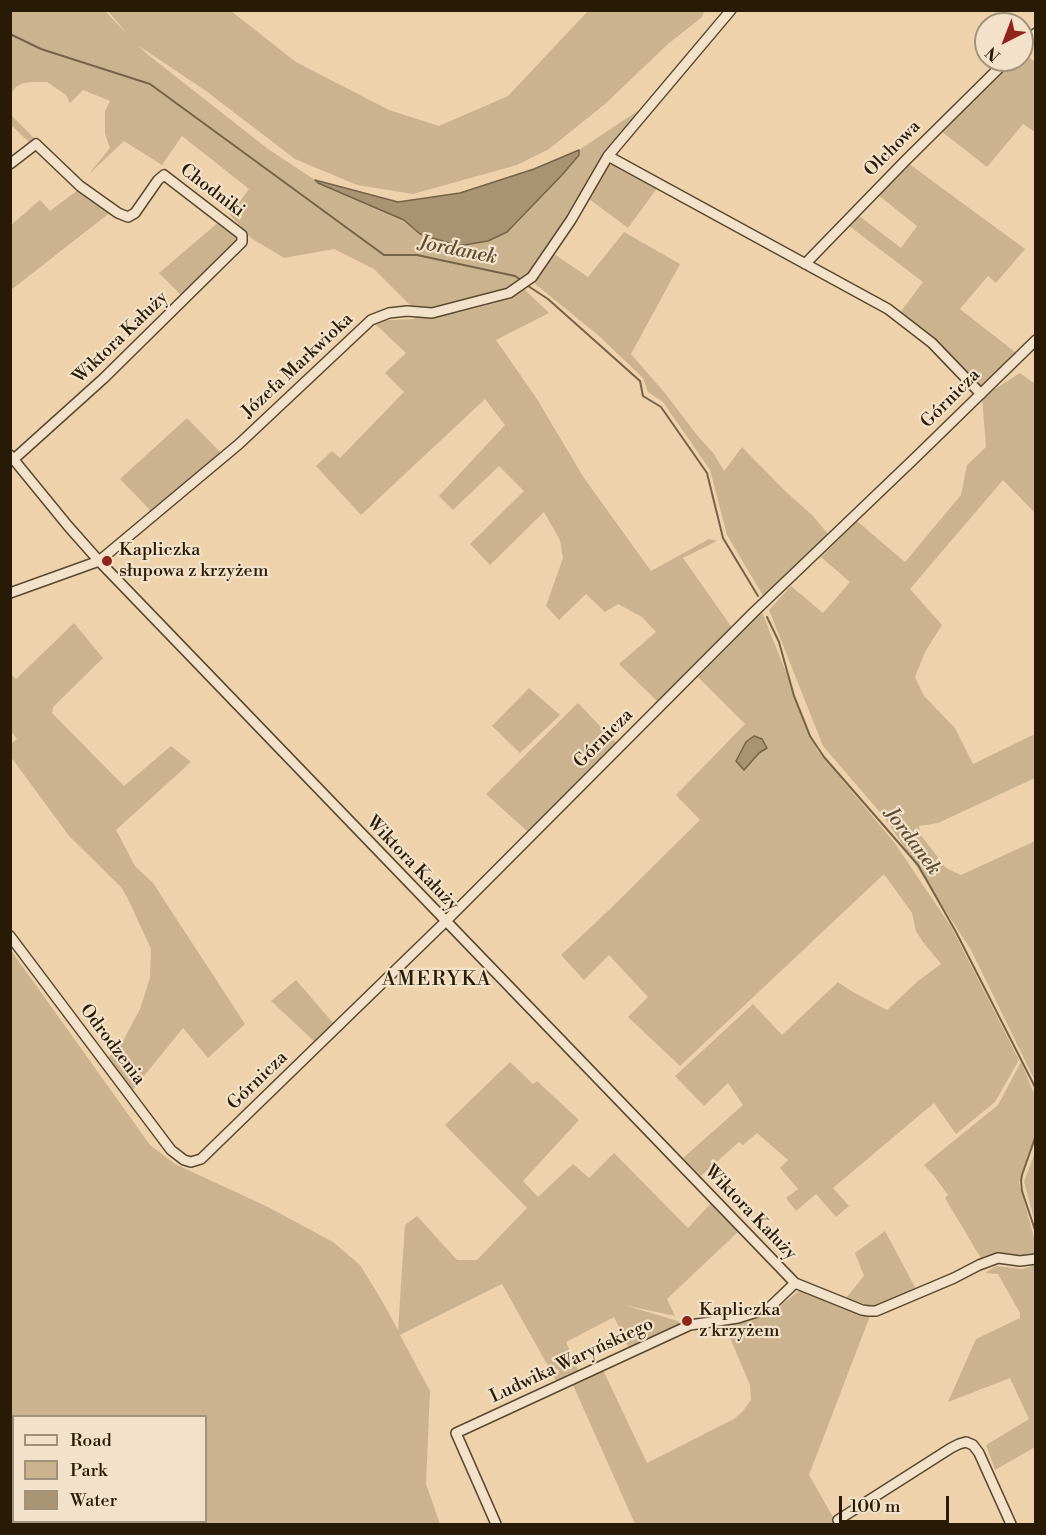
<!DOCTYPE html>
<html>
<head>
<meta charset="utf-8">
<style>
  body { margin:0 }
  #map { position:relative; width:1046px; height:1535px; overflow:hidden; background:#edd2ac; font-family:"Libre Bodoni",serif }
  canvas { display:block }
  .frame { position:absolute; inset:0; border:12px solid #281a05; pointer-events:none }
  .legend { position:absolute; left:12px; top:1415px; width:195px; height:108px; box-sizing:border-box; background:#f3e2c9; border:2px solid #a2927b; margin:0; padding:8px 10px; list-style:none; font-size:18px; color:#281a05 }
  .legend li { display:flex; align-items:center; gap:12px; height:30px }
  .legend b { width:30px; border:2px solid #a2927b }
  .north { position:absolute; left:974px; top:12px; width:60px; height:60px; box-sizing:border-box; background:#f3e2c9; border:2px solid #a2927b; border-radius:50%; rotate:222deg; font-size:16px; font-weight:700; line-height:24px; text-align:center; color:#281a05 }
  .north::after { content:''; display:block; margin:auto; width:21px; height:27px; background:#8f2418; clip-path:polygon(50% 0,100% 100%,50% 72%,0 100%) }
  .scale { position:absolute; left:839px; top:1496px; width:110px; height:27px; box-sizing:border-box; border:3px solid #281a05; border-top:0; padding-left:8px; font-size:18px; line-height:21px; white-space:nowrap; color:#281a05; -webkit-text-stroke:4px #f3e2c9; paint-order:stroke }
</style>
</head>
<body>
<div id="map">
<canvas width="1046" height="1535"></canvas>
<div class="frame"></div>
<ul class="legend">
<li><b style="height:8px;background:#f3e2c9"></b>Road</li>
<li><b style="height:16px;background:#ccb390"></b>Park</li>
<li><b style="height:16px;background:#aa9373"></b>Water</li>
</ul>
<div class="north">N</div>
<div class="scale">100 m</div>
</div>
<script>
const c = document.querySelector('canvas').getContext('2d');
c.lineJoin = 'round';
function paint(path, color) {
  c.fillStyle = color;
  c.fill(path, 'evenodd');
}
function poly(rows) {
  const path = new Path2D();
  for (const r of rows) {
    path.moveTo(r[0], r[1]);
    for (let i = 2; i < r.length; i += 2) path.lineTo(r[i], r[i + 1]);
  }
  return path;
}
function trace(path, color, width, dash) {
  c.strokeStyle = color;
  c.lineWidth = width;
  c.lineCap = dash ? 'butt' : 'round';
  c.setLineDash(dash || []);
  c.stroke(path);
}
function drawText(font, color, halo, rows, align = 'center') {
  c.font = font + ' "Libre Bodoni",serif';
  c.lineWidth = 4.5;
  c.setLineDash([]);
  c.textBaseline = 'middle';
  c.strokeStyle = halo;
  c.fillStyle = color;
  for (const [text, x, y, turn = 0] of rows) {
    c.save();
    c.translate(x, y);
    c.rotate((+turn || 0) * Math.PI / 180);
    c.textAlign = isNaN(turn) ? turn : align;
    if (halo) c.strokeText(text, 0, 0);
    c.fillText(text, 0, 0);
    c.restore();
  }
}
paint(poly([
  [11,11,105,11,128,35,108,11,231,11,296,62,389,110,439,126,508,96,588,11,704,11,702,17,668,44,605,104,549,149,517,165,413,194,357,185,295,159,206,91,139,46,147,54,268,149,315,180,318,183,404,220,420,234,507,232,562,175,579,155,579,150,639,110,529,272,506,288,433,307,411,306,374,269,334,249,284,258,251,238,230,215,249,189,182,136,162,165,124,141,88,175,110,148,105,134,105,111,110,101,83,90,70,103,66,95,47,82,35,82,23,83,16,87,11,93],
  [1022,52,1035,62,1035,132,1023,124,987,167,941,131,1014,60,1022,60],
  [11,115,35,139,29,142,11,125],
  [908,163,1025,249,996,283,988,276,960,309,1015,352,984,386,978,385,899,314,923,282,848,225,858,215,901,248,917,226,878,195],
  [615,164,658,187,628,228,589,199,609,165],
  [78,190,112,211,11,290,11,225,40,200,50,211],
  [220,221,239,235,240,240,183,297,159,273],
  [624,232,680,264,631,354,664,392,697,435,714,454,724,471,742,447,785,491,812,515,829,535,765,599,727,535,710,470,663,402,648,392,643,378,599,336,534,283,554,254,588,277],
  [522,287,549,313,496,340,537,399,584,478,651,571,709,539,717,541,683,558,733,629,660,704,619,664,656,632,642,617,618,604,605,612,586,594,559,620,546,606,563,558,560,540,544,512,490,565,470,544,524,491,499,466,453,510,439,496,505,425,485,399,361,515,316,466,332,451,340,458,404,392,385,373,406,353,372,321,414,319,419,314,432,317,461,312,511,299],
  [1020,373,1035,384,1035,513,1003,480,910,589,942,625,925,652,915,677,924,696,955,728,973,764,1035,734,1035,778,938,823,919,826,920,834,946,868,961,875,1035,841,1035,1081,971,950,885,818,823,746,769,610,791,586,823,613,850,582,821,557,857,521,905,562,961,495,967,465,986,447,982,397],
  [187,418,221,453,150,514,149,509,120,479],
  [762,612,817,750,894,842,952,928,1019,1060,995,1102,956,1134,934,1103,833,1188,849,1206,836,1217,816,1194,796,1211,786,1198,798,1189,780,1168,788,1160,757,1133,743,1145,739,1142,701,1176,683,1158,743,1105,728,1083,704,1106,675,1076,753,1004,782,1035,838,982,851,991,887,1010,918,981,941,964,923,942,916,931,912,913,884,874,680,1066,628,1017,648,997,609,955,584,980,561,955,608,911,700,820,676,795,745,724,698,677],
  [74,623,103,658,53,707,52,713,124,786,171,746,191,762,116,830,135,866,153,883,245,1024,208,1058,183,1028,131,1092,107,1059,123,1041,140,1009,150,978,151,949,128,899,121,887,69,836,11,757,11,744,17,739,11,731,10,673,16,679],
  [529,688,560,715,520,753,492,726],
  [578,703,618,745,528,832,486,794],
  [10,949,150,1145,175,1164,268,1207,333,1242,360,1265,381,1299,398,1330,405,1225,417,1216,457,1260,477,1260,527,1208,445,1125,510,1062,533,1084,537,1081,579,1120,523,1181,538,1197,573,1164,589,1178,614,1153,688,1228,711,1203,738,1232,667,1299,675,1316,624,1305,678,1321,679,1324,629,1348,614,1317,566,1342,579,1372,557,1382,502,1284,400,1335,430,1391,426,1484,440,1524,11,1524],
  [14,1416,206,1416,206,1522,14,1522],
  [296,980,334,1024,316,1043,271,1001],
  [1021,1062,1035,1096,1035,1137,1019,1182,1035,1242,1035,1255,1023,1257,1003,1253,982,1260,945,1198,948,1195,934,1176,924,1165,998,1105],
  [1035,1152,1035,1222,1024,1182],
  [885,1231,917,1291,875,1307,846,1298,864,1276,855,1253],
  [1035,1265,1035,1447,995,1470,986,1445,1029,1419,1010,1378,948,1402,976,1339,1020,1318,1020,1313,998,1274,985,1273,996,1266,1022,1269],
  [800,1290,839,1306,870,1316,809,1475,837,1524,635,1524,573,1385,603,1370,647,1463,734,1419,743,1411,751,1400,750,1385,725,1326,752,1319,775,1310]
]), '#ccb390');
const water = poly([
  [579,150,579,155,562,175,507,232,488,241,458,246,420,234,404,220,318,183,315,180,398,202,460,193,534,169,579,150],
  [754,736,762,739,767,748,759,753,744,770,736,761,746,742,754,736]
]);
paint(water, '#aa9373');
trace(water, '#766347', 1.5);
trace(poly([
  [10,34,41,49,150,84,384,255,417,255,515,276,521,280],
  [525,284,548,299,640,381,643,396,661,407,707,473,723,538,758,596],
  [767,617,779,642,794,696,810,736,824,757,918,865,956,932,1036,1089],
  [1036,1135,1022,1175,1021,1181,1022,1191,1036,1233]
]), '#766347', 2);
const minor = poly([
  [1022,46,1036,33],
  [608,156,888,309,932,343,981,394],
  [10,164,36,144,80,186,118,213,128,217,135,213,158,180,164,175,242,235,242,242,177,306,104,378,14,459],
  [805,264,905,161,1007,60],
  [10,455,68,526,99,561,795,1283,862,1310,869,1311,876,1311,954,1278,979,1265,998,1258,1020,1261,1036,1259],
  [10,593,99,561,239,444,371,320,389,313,407,311,432,313,509,293,532,277,571,220,608,156,731,10],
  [10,936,171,1150,184,1160,191,1162,201,1159,445,922,754,612,915,458,1036,340],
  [838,1520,951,1448,959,1444,966,1442,973,1445,979,1453,1011,1524],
  [496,1524,456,1433,690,1325,738,1318,769,1308,795,1283]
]);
trace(minor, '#59482f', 12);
trace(minor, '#f3e2c9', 9);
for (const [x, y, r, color] of [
  [107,561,6,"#8f2418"],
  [687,1321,6,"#8f2418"]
]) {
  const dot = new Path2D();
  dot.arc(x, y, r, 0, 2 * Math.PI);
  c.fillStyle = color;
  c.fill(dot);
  trace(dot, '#f3e2c9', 2);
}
drawText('18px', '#281a05', '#f3e2c9', [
  ["Olchowa",893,149,-45],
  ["Chodniki",212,191,37],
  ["Wiktora Kałuży",121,338,-44],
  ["Józefa Markwioka",298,366,-43],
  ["Górnicza",951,399,-45],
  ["Górnicza",604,739,-45],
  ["Wiktora Kałuży",412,864,46],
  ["Odrodzenia",112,1045,53],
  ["Górnicza",258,1081,-44],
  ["Wiktora Kałuży",750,1213,46],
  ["Ludwika Waryńskiego",572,1361,-25]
]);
drawText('18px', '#281a05', '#f3e2c9', [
  ["Kapliczka",119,551],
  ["słupowa z krzyżem",119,572],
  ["Kapliczka",699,1311],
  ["z krzyżem",699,1332]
], 'left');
drawText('italic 20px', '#5c4a31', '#f3e2c9', [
  ["Jordanek",458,251,11],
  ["Jordanek",912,842,53]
]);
c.letterSpacing = '1.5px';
drawText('20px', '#281a05', '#f3e2c9', [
  ["AMERYKA",437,980]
]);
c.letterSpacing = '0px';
</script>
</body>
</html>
